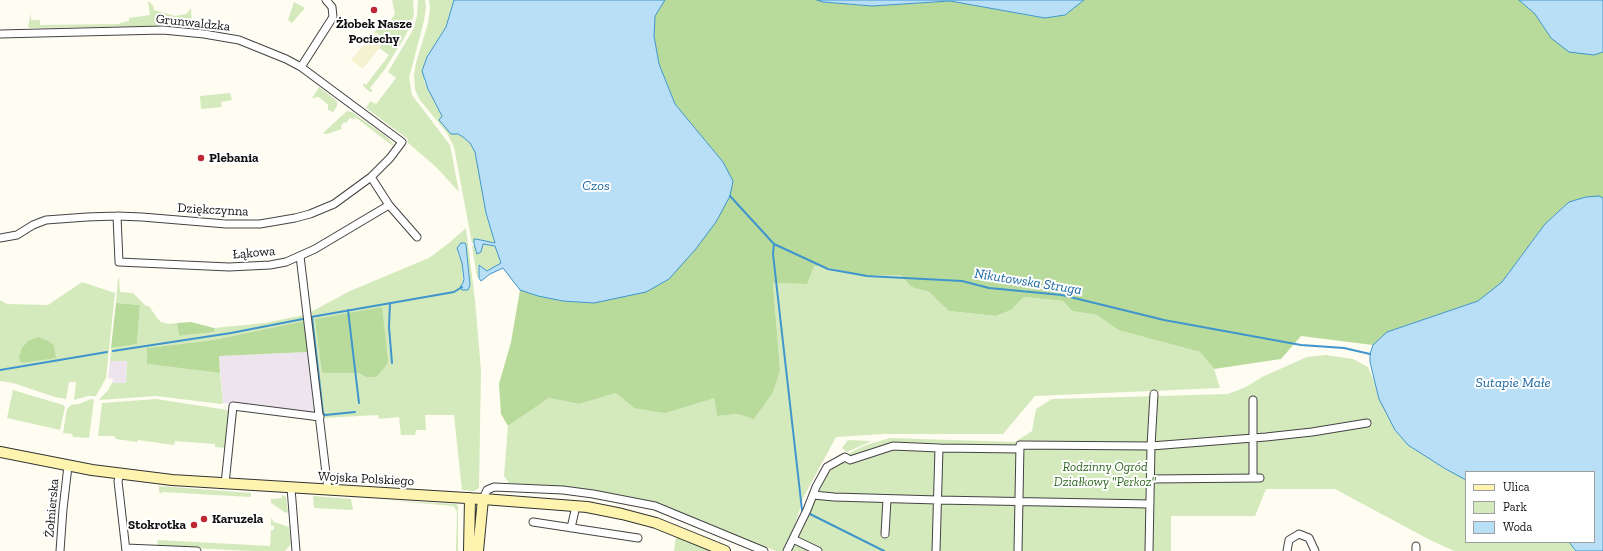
<!DOCTYPE html>
<html>
<head>
<meta charset="utf-8">
<style>
  body { margin:0 }
  #map { position:relative; width:1603px; height:551px; overflow:hidden; background:#fffcf2; font-family:"Zilla Slab",serif }
  canvas { display:block }
  .legend { position:absolute; left:1465px; top:471px; width:130px; height:72px; box-sizing:border-box; background:#fff; border:1px solid #9f9f9f; margin:0; padding:5px 7px; list-style:none; font-size:12px; color:#101010 }
  .legend li { display:flex; align-items:center; gap:8px; height:20px }
  .legend b { width:20px; border:1px solid #9f9f9f }
</style>
</head>
<body>
<div id="map">
<canvas width="1603" height="551"></canvas>
<ul class="legend">
<li><b style="height:5px;background:#fef4af"></b>Ulica</li>
<li><b style="height:11px;background:#d4eabc"></b>Park</li>
<li><b style="height:11px;background:#b8dff6"></b>Woda</li>
</ul>
</div>
<script>
const c = document.querySelector('canvas').getContext('2d');
c.lineJoin = 'round';
function paint(path, color) {
  c.fillStyle = color;
  c.fill(path, 'evenodd');
}
function poly(rows) {
  const path = new Path2D();
  for (const r of rows) {
    path.moveTo(r[0], r[1]);
    for (let i = 2; i < r.length; i += 2) path.lineTo(r[i], r[i + 1]);
  }
  return path;
}
function trace(path, color, width, dash) {
  c.strokeStyle = color;
  c.lineWidth = width;
  c.lineCap = dash ? 'butt' : 'round';
  c.setLineDash(dash || []);
  c.stroke(path);
}
function drawText(font, color, halo, rows, align = 'center') {
  c.font = font + ' "Zilla Slab",serif';
  c.lineWidth = 4;
  c.setLineDash([]);
  c.textBaseline = 'middle';
  c.strokeStyle = halo;
  c.fillStyle = color;
  for (const [text, x, y, turn = 0] of rows) {
    c.save();
    c.translate(x, y);
    c.rotate((+turn || 0) * Math.PI / 180);
    c.textAlign = isNaN(turn) ? turn : align;
    if (halo) c.strokeText(text, 0, 0);
    c.fillText(text, 0, 0);
    c.restore();
  }
}
paint(poly([
  [308,352,317,412,312,414,223,403,219,356],
  [110,361,127,361,126,383,112,383,113,379,108,378]
]), '#ede4ee');
paint(poly([
  [375,31,385,40,363,69,351,60]
]), '#f5f2d2');
paint(poly([
  [392,0,413,0,414,15,410,27,403,40,385,69,370,88,373,91,370,92,363,86,364,83,366,85,389,55,379,48,385,40,375,31,382,21,388,24,395,14],
  [418,0,425,0,426,7,424,21,409,78,412,95,450,145,459,192,436,167,407,142,408,139,366,108,370,101,376,104,396,78,388,72,414,28,417,15],
  [429,0,454,0,446,27,424,64,424,81,442,116,439,120,454,133,463,137,470,143,475,152,486,213,495,243,485,241,474,241,474,243,472,243,454,147,447,133,419,99,415,89,414,75,416,63,428,23,430,10],
  [148,1,153,5,154,10,175,16,186,14,191,8,192,28,156,26,30,28,28,26,31,13,31,20,40,20,40,25,120,24,120,23,129,21,129,18,150,15],
  [294,2,305,8,292,23,288,20],
  [319,87,337,101,337,106,333,112,328,110,328,105,319,97,312,98],
  [230,93,232,100,221,102,222,107,201,109,200,96],
  [347,111,352,112,387,137,393,144,393,146,355,117,354,119,350,118,346,123,344,122,341,126,342,129,327,134,323,133],
  [466,228,475,300,481,371,479,488,474,491,462,490,454,415,425,415,426,430,416,430,415,435,401,435,399,417,379,419,378,415,323,418,309,313,350,291,429,258,449,243],
  [466,245,470,285,468,290,463,283,462,263,457,251],
  [483,244,496,246,501,264,487,271,480,265,478,267,479,276,477,277,472,246,475,245,476,252,482,250],
  [813,266,827,267,865,275,901,275,911,287,929,292,949,311,996,316,1011,310,1024,297,1063,301,1072,311,1097,315,1118,330,1200,352,1214,369,1220,388,1035,396,1003,434,884,434,836,437,803,498,795,525,782,551,776,551,654,504,565,487,509,483,504,476,508,426,549,398,579,404,616,393,634,408,714,398,717,416,738,414,780,370,773,283,807,284],
  [118,278,119,278,120,292,133,293,146,306,149,306,157,318,161,322,168,324,177,323,179,336,214,332,214,328,265,323,304,315,304,321,213,340,147,348,148,364,220,373,223,403,221,404,156,396,99,400,108,390,112,383,126,383,127,361,110,361,111,348,137,344,140,305,116,303],
  [82,282,115,293,106,378,96,396,88,396,74,400,76,382,69,382,66,399,55,397,13,383,0,381,0,300,7,304,48,305],
  [1326,355,1353,359,1368,367,1395,430,1408,445,1444,468,1466,480,1466,542,1569,542,1575,551,1454,551,1430,540,1335,489,1266,489,1255,516,1171,516,1171,551,789,551,835,460,866,445,890,438,1015,442,1032,431,1036,409,1052,399,1228,394,1246,387,1262,377,1307,357],
  [13,390,63,405,65,407,60,430,7,418],
  [91,399,94,400,89,438,73,437,72,434,63,433,67,409,71,405,79,404],
  [156,399,228,410,230,413,226,448,215,447,215,444,175,441,174,445,138,440,137,442,116,439,114,436,98,436,102,403],
  [848,440,872,441,847,452,842,448],
  [159,486,251,493,251,497,162,492,162,494,159,492],
  [282,495,286,497,288,512,286,513,271,503,271,499,282,498],
  [313,496,351,499,353,510,314,508],
  [385,500,456,504,458,506,458,551,456,551,457,511,453,506],
  [271,518,274,522,289,527,291,544,285,551,249,551,157,546,158,540,270,546,271,530,274,530,274,526,271,526],
  [676,537,709,551,674,551]
]), '#d4eabc');
paint(poly([
  [665,0,817,0,823,2,872,6,950,1,1045,18,1065,15,1084,0,1519,0,1535,14,1551,38,1594,55,1603,52,1603,198,1586,197,1569,202,1545,224,1502,282,1478,301,1387,332,1373,345,1301,336,1281,359,1214,369,1200,352,1118,330,1097,315,1072,311,1063,301,1024,297,1011,310,996,316,949,311,929,292,911,287,901,275,861,275,827,267,814,266,807,284,773,283,780,370,773,392,754,419,738,414,717,416,714,398,665,413,634,408,616,393,579,404,549,398,508,426,501,414,499,384,511,342,520,290,538,296,563,301,594,303,733,181,723,162,675,104,659,64,654,36,655,16],
  [116,303,140,305,137,344,111,348],
  [382,307,388,361,385,367,376,377,367,377,359,373,324,373,322,372,315,319],
  [304,321,308,352,219,356,220,373,147,364,147,348,213,340],
  [191,322,214,328,214,332,179,336,177,323],
  [39,337,50,342,54,346,56,358,21,363,19,357,22,348,28,341]
]), '#b8da9b');
const water = poly([
  [454,0,665,0,655,16,654,36,659,64,675,104,723,162,733,181,730,196,716,222,695,250,669,279,646,292,594,303,563,301,538,296,520,290,503,268,490,274,481,281,479,278,479,265,487,271,501,263,495,246,483,244,481,252,477,254,474,244,474,239,476,239,495,243,486,213,475,152,470,143,463,137,458,134,451,134,439,120,442,116,428,89,422,71,427,57,446,27,454,0],
  [817,0,1084,0,1065,15,1045,18,950,1,872,6,823,2,817,0],
  [1519,0,1603,0,1603,52,1594,55,1569,52,1551,38,1535,14,1519,0],
  [1599,196,1603,198,1603,551,1576,551,1569,542,1594,542,1594,472,1466,472,1466,480,1444,468,1408,445,1395,430,1379,399,1370,362,1370,354,1373,345,1387,332,1478,301,1502,282,1545,224,1569,202,1586,197,1599,196],
  [461,243,465,243,466,245,470,285,468,290,462,290,460,287,463,283,464,279,462,263,457,248,461,243]
]);
paint(water, '#b8dff6');
trace(water, '#3f95cc', 1);
trace(poly([
  [730,196,774,244,828,269,867,276,962,281,989,288,1062,295,1164,320,1301,345,1344,348,1370,354],
  [774,244,773,254,802,510,884,551],
  [390,303,389,327,392,363],
  [348,310,359,403],
  [311,317,454,292,462,287],
  [312,317,323,413,325,415,355,412],
  [113,351,231,333,303,319],
  [0,370,107,352]
]), '#3f95cc', 2);
const street = poly([
  [0,34,163,30,204,34,239,40,286,59,301,67,402,142,390,158,371,177,334,204,310,214,295,218,260,224,226,224,142,217,117,216,87,217,46,220,33,225,17,235,0,238],
  [301,67,333,17,332,7,326,0],
  [389,205,417,237],
  [117,216,119,262,229,267,270,265,286,262,315,249,389,205,371,177],
  [300,256,328,490],
  [1253,400,1253,478],
  [939,448,1020,449],
  [120,474,118,481,126,551],
  [1151,479,1260,478],
  [225,484,233,406,320,417],
  [291,488,296,551],
  [813,495,834,497,938,500,1150,504],
  [483,499,487,490,494,487,563,490,593,494,655,506,764,551],
  [533,522,638,538],
  [571,528,576,506],
  [885,534,887,499],
  [793,539,818,551],
  [1416,546,1416,551],
  [126,548,197,551],
  [60,551,63,509,68,466],
  [787,551,807,510,816,487,827,467,845,457,850,460,893,446,939,448,936,551],
  [1018,551,1020,445,1151,446,1266,437,1312,432,1367,423],
  [1149,551,1151,446,1154,394],
  [1287,551,1289,540,1299,534,1309,538,1315,551]
]);
const secondary = poly([
  [0,452,92,470,172,480,483,499,587,507,622,514,656,523,725,551],
  [469,551,470,498],
  [478,551,483,499]
]);
trace(street, '#434343', 9);
trace(secondary, '#323232', 12);
trace(street, '#fff', 7);
trace(secondary, '#fef4af', 10);
for (const [x, y, r, color] of [
  [374,10,4,"#bf2830"],
  [201,158,4,"#bf2830"],
  [204,519,4,"#bf2830"],
  [194,525,4,"#bf2830"]
]) {
  const dot = new Path2D();
  dot.arc(x, y, r, 0, 2 * Math.PI);
  c.fillStyle = color;
  c.fill(dot);
  trace(dot, '#fff', 1.5);
}
drawText('13px', '#101010', '#fff', [
  ["Grunwaldzka",193,23,6],
  ["Dziękczynna",213,210,3],
  ["Łąkowa",254,253,-5],
  ["Wojska Polskiego",366,479,3],
  ["Żołnierska",52,508,-85]
]);
drawText('bold 13px', '#101010', '#fff', [
  ["Żłobek Nasze",374,24,"center"],
  ["Pociechy",374,39,"center"],
  ["Plebania",209,158],
  ["Karuzela",212,519],
  ["Stokrotka",186,525,"right"]
], 'left');
drawText('italic 13px', '#2f6820', '#fff', [
  ["Rodzinny Ogród",1105,467],
  ["Działkowy \"Perkoz\"",1105,482]
]);
drawText('italic 14px', '#1967a1', '#fff', [
  ["Czos",596,186],
  ["Nikutowska Struga",1028,282,9],
  ["Sutapie Małe",1513,383]
]);
</script>
</body>
</html>
